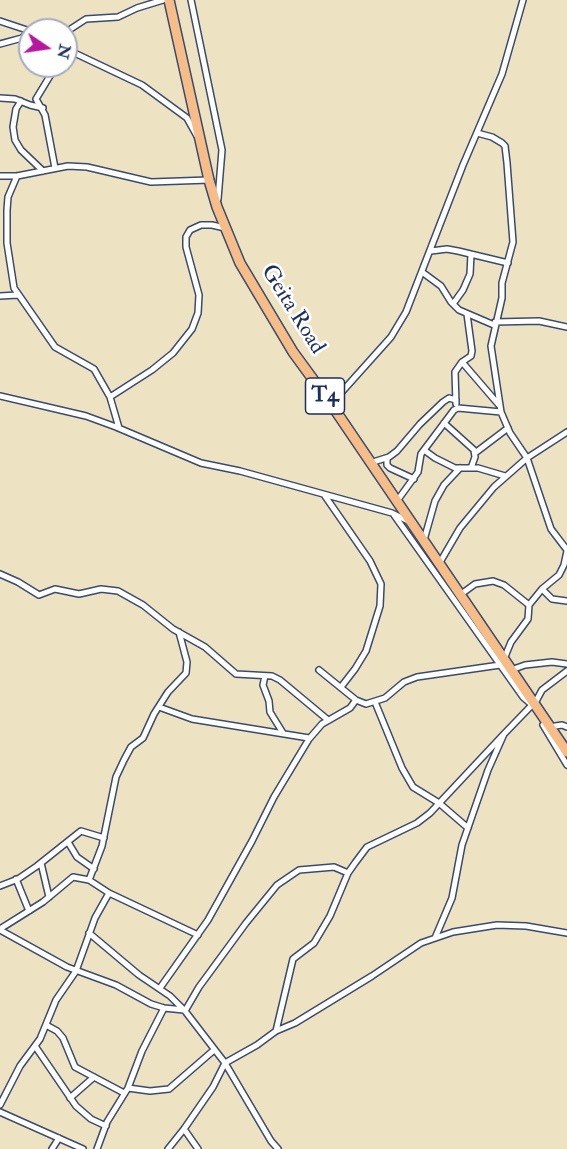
<!DOCTYPE html>
<html>
<head>
<meta charset="utf-8">
<style>
  body { margin:0 }
  #map { position:relative; width:567px; height:1149px; overflow:hidden; background:#ede3c3; font-family:"IM FELL Double Pica",serif }
  canvas { display:block }
  .north { position:absolute; left:18px; top:18px; width:60px; height:60px; box-sizing:border-box; background:#fff; border:2px solid #a4acbf; border-radius:50%; rotate:103deg; font-size:16px; font-weight:700; line-height:24px; text-align:center; color:#1b2f5e }
  .north::after { content:''; display:block; margin:auto; width:21px; height:27px; background:#b5179e; clip-path:polygon(50% 0,100% 100%,50% 72%,0 100%) }
</style>
</head>
<body>
<div id="map">
<canvas width="567" height="1149"></canvas>
<div class="north">N</div>
</div>
<script>
const c = document.querySelector('canvas').getContext('2d');
c.lineJoin = 'round';
function poly(rows) {
  const path = new Path2D();
  for (const r of rows) {
    path.moveTo(r[0], r[1]);
    for (let i = 2; i < r.length; i += 2) path.lineTo(r[i], r[i + 1]);
  }
  return path;
}
function trace(path, color, width, dash) {
  c.strokeStyle = color;
  c.lineWidth = width;
  c.lineCap = dash ? 'butt' : 'round';
  c.setLineDash(dash || []);
  c.stroke(path);
}
function drawText(font, color, halo, rows, align = 'center') {
  c.font = font + ' "IM FELL Double Pica",serif';
  c.lineWidth = 5;
  c.setLineDash([]);
  c.textBaseline = 'middle';
  c.strokeStyle = halo;
  c.fillStyle = color;
  for (const [text, x, y, turn = 0] of rows) {
    c.save();
    c.translate(x, y);
    c.rotate((+turn || 0) * Math.PI / 180);
    c.textAlign = isNaN(turn) ? turn : align;
    if (halo) c.strokeText(text, 0, 0);
    c.fillText(text, 0, 0);
    c.restore();
  }
}
const minor = poly([
  [191,0,222,150,218,199],
  [0,21,30,31],
  [66,32,86,19,118,17,137,8,163,0],
  [0,44,22,38,30,31],
  [66,49,142,85,187,118,197,136],
  [0,98,15,99,30,105,43,108],
  [21,101,16,109,13,127,15,140,21,150,43,171],
  [477,133,492,137,502,143,505,146,507,163,513,242,502,283,502,298,491,346,501,412,510,433,527,458,551,529,567,550],
  [55,168,45,115,36,99,56,66],
  [0,176,17,176,68,166,87,167,151,182,209,180],
  [17,176,8,197,7,210,7,243,14,288,55,347,94,369,110,397,119,428],
  [431,251,447,249,458,251,508,263],
  [422,272,441,286,451,302,459,310,494,325],
  [0,296,18,295],
  [453,304,463,290,470,274,471,254],
  [495,322,539,321,567,327],
  [462,362,499,405],
  [0,396,86,416,116,427,201,463,240,471,392,513,410,522],
  [110,397,152,370,173,353,192,329,198,313,199,295,186,247,186,237,190,230,201,225,212,225,225,228],
  [331,404,391,337,406,312,463,165,502,74,523,0],
  [456,404,455,372,462,362,471,356,472,351,467,314],
  [444,423,474,450,475,457,471,468],
  [424,450,435,458,455,468,478,468,505,476],
  [475,453,508,428],
  [387,458,387,465,390,468,414,479],
  [370,463,389,457,397,451,420,424,443,402,449,398,456,400],
  [325,496,370,561,381,584,380,606,366,651,355,669,341,687],
  [397,501,418,472,421,454,454,410,458,408,501,412],
  [394,515,523,697,531,704],
  [424,540,435,501,444,485,460,468],
  [439,564,460,528,494,487,527,458,567,432],
  [0,574,18,582,39,595,55,589,79,594,101,589,118,591,143,605,173,629,205,647,236,674,272,676,280,680,328,720],
  [542,589,552,599,567,601],
  [460,595,475,584,493,581,504,585,529,605,528,619,511,642,504,659],
  [529,605,542,589,559,575,564,565,567,551],
  [319,670,356,700,366,704,385,698,404,682,417,677,500,665],
  [511,670,525,665,552,662,567,664],
  [265,676,263,685,269,701,270,712,283,733],
  [375,702,402,768,413,787,439,803,468,828],
  [535,703,542,690,567,671],
  [159,707,192,719,309,738],
  [543,725,567,765],
  [549,727,562,725,567,727],
  [68,842,77,857,94,869],
  [41,863,49,897],
  [16,879,29,911],
  [89,880,102,846,116,777,124,760,131,747,143,738,154,714,168,692,186,673,187,662,179,632],
  [0,886,18,879,37,866,81,831,104,838],
  [0,929,43,902,73,877,89,880,109,893,198,935],
  [0,930,67,967,116,985,151,1004,164,1008,184,1010],
  [89,933,139,975,170,996,185,1011,225,1063,271,1141,278,1149],
  [435,938,452,898,462,845,488,770,504,734,532,705],
  [160,988,208,920,252,841,274,797,309,739,322,724,350,708,356,700],
  [185,1011,199,987,246,923,277,885,299,870,334,867,348,873],
  [46,1025,57,1031,63,1038,75,1067,124,1093],
  [276,1031,293,959,314,943,330,916,348,873,355,863,367,847,417,823,430,813,504,734],
  [35,1046,76,1106,91,1119,106,1126],
  [128,1088,150,1091,169,1089,214,1050],
  [70,1098,94,1077],
  [0,1105,20,1066,40,1039,56,1000,76,971,95,918,109,893],
  [0,1112,83,1149],
  [184,1129,198,1149],
  [52,1149,59,1138],
  [97,1149,107,1122,128,1088,142,1051,164,1008],
  [168,1149,184,1129,213,1087,225,1063,257,1045,276,1031,295,1023,372,976,421,943,453,932,497,925,526,926,567,933]
]);
const trunk = poly([
  [169,0,209,180,217,207,240,263,293,352,331,404,567,752]
]);
trace(minor, '#3a4a6d', 8);
trace(trunk, '#3a4a6d', 12);
trace(minor, '#fff', 5);
trace(trunk, '#f7bd88', 9);
for (const [x, y, w] of [
  [325,396,39]
]) {
  const box = new Path2D();
  box.roundRect(x - w / 2, y - 18, w, 36, 4.5);
  c.fillStyle = '#fff';
  c.fill(box);
  trace(box, '#1b2f5e', 1.5);
}
drawText('bold 21px', '#1b2f5e', null, [
  ["T4",325,396]
]);
drawText('22px', '#1b2f5e', '#fff', [
  ["Geita Road",292,310,58]
]);
</script>
</body>
</html>
